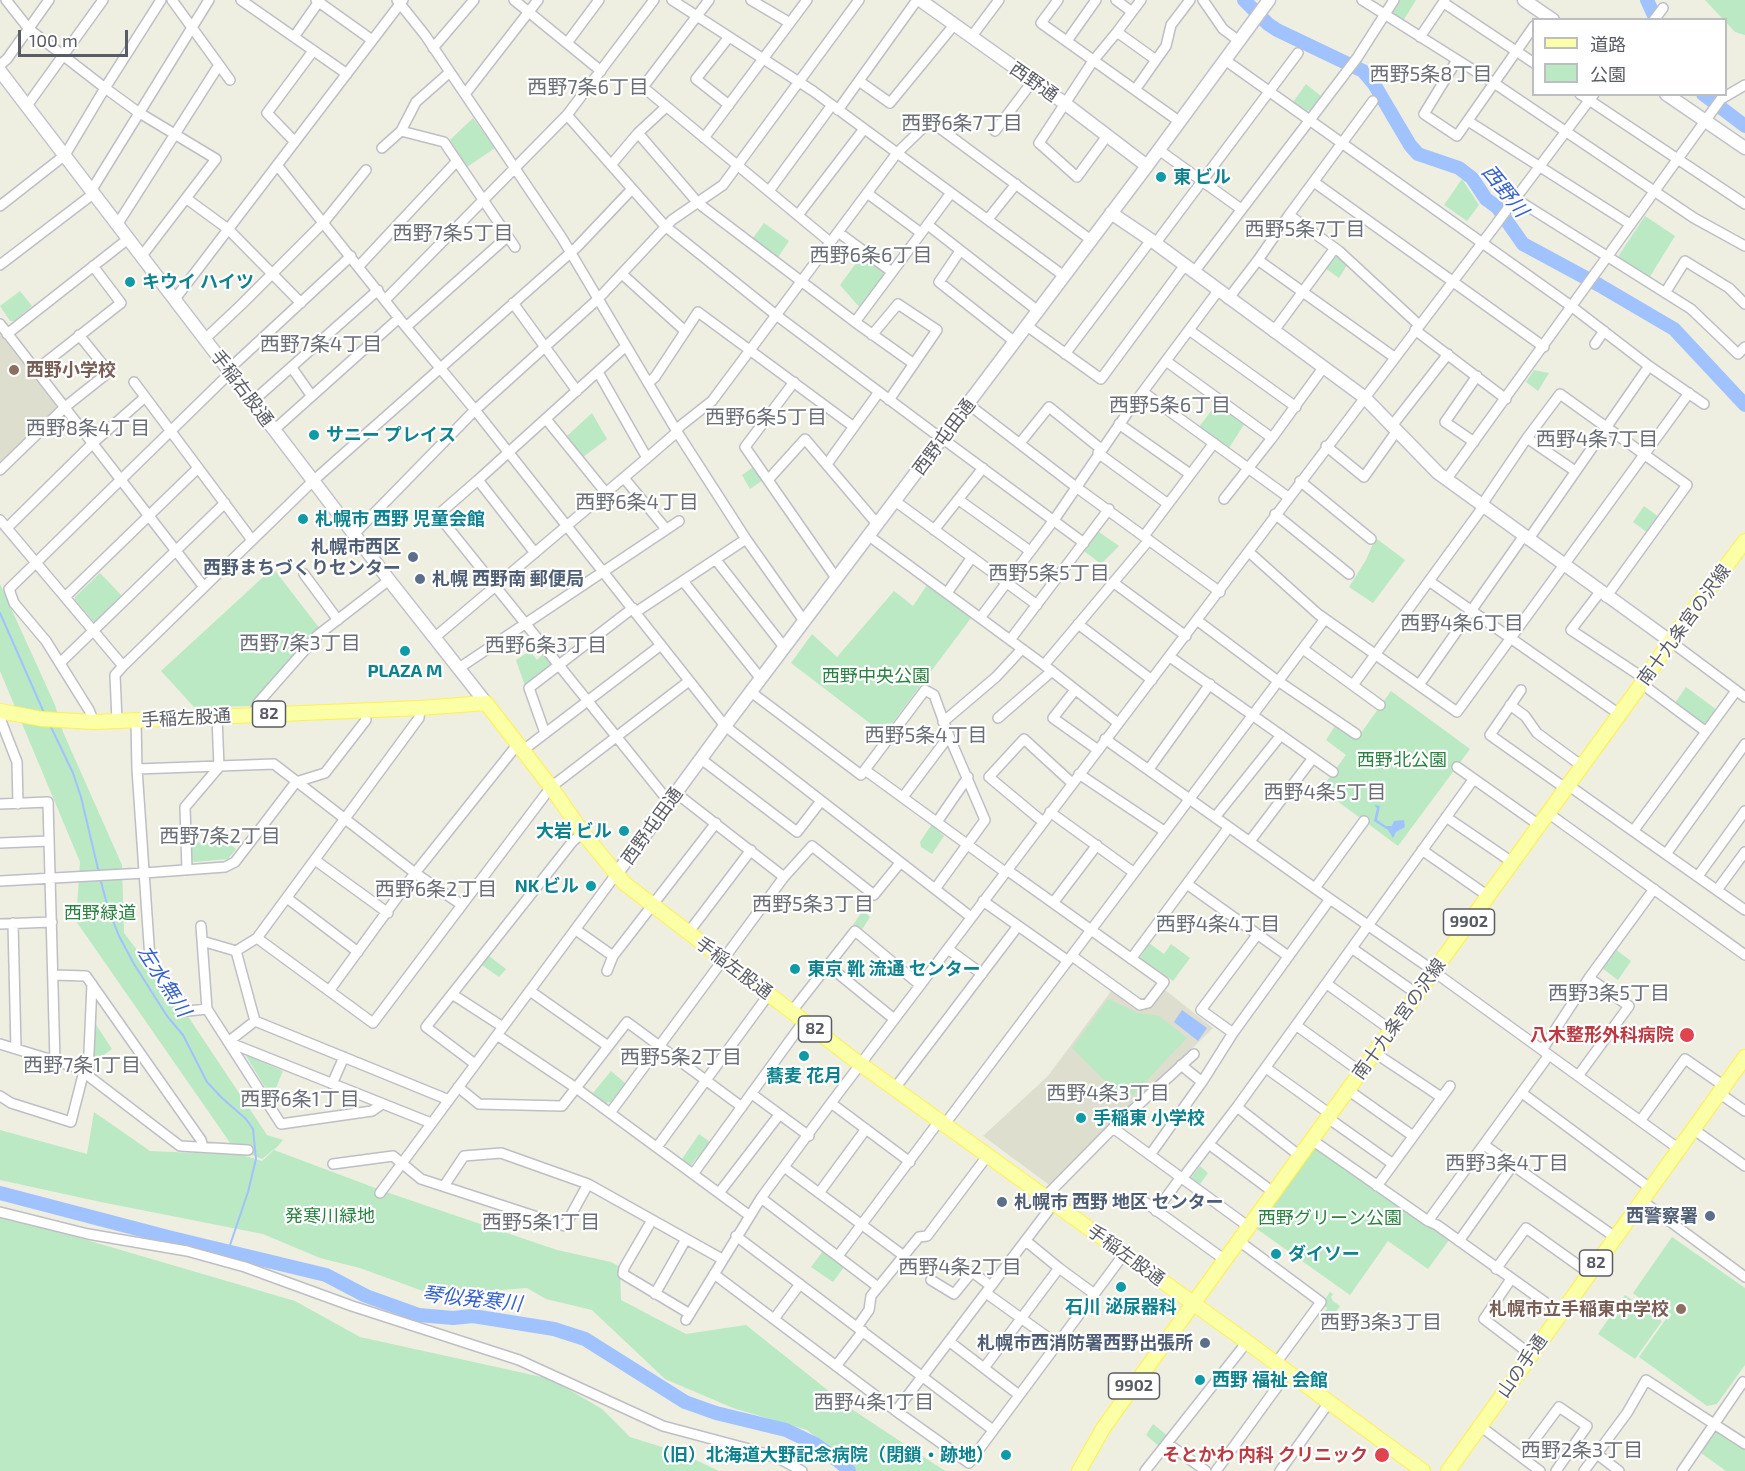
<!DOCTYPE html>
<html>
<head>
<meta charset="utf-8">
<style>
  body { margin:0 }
  #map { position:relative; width:1745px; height:1471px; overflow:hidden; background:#eeeee1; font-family:"Exo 2","Noto Sans JP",sans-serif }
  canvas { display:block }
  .legend { position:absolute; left:1532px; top:18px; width:195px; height:78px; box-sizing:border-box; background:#fff; border:2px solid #bdbec1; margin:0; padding:8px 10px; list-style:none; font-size:18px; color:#595c64 }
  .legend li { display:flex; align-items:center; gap:12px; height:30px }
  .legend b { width:30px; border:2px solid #bdbec1 }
  .scale { position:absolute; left:18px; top:30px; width:110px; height:27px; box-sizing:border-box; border:3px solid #595c64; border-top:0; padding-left:8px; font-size:18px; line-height:21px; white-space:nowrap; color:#595c64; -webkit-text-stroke:4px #fff; paint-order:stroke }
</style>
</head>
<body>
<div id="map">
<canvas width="1745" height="1471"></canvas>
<ul class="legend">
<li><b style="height:8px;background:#fbffa5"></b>道路</li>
<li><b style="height:16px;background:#bae9c4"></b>公園</li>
</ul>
<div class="scale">100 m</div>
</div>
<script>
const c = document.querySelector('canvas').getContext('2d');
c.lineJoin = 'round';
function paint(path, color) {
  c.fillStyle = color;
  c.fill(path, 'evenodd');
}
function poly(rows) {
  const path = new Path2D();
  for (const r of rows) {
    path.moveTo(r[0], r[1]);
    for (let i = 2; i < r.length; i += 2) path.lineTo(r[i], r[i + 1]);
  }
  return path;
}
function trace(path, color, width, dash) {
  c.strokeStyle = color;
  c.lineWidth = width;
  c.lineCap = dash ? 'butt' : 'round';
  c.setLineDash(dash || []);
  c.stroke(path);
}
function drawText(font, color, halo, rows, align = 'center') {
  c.font = font + ' "Exo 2","Noto Sans JP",sans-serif';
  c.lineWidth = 4.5;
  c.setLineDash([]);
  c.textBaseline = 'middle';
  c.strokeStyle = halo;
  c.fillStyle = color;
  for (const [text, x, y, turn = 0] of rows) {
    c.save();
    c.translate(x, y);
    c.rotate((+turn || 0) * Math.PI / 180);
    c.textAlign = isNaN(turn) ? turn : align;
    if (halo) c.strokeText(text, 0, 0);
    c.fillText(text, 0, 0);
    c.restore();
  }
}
paint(poly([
  [0,334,56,406,56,411,0,463],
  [1112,990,1137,1009,1147,1009,1165,990,1213,1028,1052,1187,983,1136,1048,1076]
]), '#dedecf');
paint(poly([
  [1398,0,1416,0,1403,21,1392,13],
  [1705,0,1745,0,1745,35,1735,32],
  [1306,84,1321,96,1310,110,1306,111,1293,102],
  [473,118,495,148,467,167,450,140],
  [1462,179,1479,205,1467,221,1444,205],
  [1645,216,1675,236,1649,278,1619,259,1619,255],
  [764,223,789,241,778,257,753,238],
  [862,255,885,272,885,275,861,309,840,285],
  [1337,255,1347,265,1339,278,1325,268,1334,256],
  [20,291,32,306,14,321,10,321,0,306],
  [1534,370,1549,373,1538,391,1526,382],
  [1217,403,1245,423,1229,448,1199,427],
  [592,413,607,439,583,457,567,436],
  [755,466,763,480,750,489,742,475],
  [1644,506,1659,517,1648,533,1633,522],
  [1099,532,1119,546,1101,564,1084,551],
  [1377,539,1405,560,1373,603,1349,587,1366,560,1372,546],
  [273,568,320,629,252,706,194,707,161,671],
  [100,573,123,597,97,622,94,622,75,600,75,597],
  [0,584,55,705,63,732,122,865,124,933,189,1018,267,1135,283,1140,277,1147,262,1159,233,1147,76,921,80,862,0,671],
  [927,585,971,618,884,734,791,663,812,634,837,657,894,591,913,606],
  [530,651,537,660,543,654,552,664,525,686,516,660],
  [1686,687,1717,710,1707,725,1705,725,1675,703],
  [1391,691,1470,749,1398,846,1321,789,1346,755,1326,740,1335,726,1356,740],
  [932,824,944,836,932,854,921,847,920,842],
  [211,830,236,849,228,859,194,862,192,860,191,843,217,842],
  [863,910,870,917,861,931,853,925],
  [1149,943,1164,954,1171,944,1190,958,1173,981,1140,958],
  [1615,949,1631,961,1618,980,1602,968],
  [489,956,506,969,499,977,482,965],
  [1108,999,1138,1013,1159,1016,1187,1038,1131,1097,1121,1097,1072,1048],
  [93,1020,112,1049,91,1064],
  [246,1056,249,1056,283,1071,273,1095,268,1092],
  [611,1071,625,1083,611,1102,605,1103,593,1093],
  [94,1112,150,1151,242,1155,262,1161,274,1150,386,1192,557,1250,611,1262,620,1267,621,1300,686,1334,746,1325,850,1408,945,1471,856,1471,807,1430,733,1408,665,1379,592,1310,546,1299,527,1288,434,1295,360,1268,320,1258,263,1234,101,1202,0,1180,0,1130,87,1154],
  [699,1134,710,1142,691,1165,688,1164,682,1159],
  [1316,1146,1449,1240,1428,1269,1388,1241,1350,1295,1257,1229],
  [1200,1166,1208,1173,1200,1184,1191,1178],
  [0,1217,73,1236,295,1301,360,1337,551,1379,602,1409,630,1437,681,1453,719,1471,0,1471],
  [1672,1237,1745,1288,1745,1365,1717,1404,1707,1406,1639,1357,1666,1319,1633,1293],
  [823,1251,844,1267,833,1282,811,1267],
  [1330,1292,1333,1294,1331,1297,1333,1301,1340,1306,1332,1318,1324,1313,1327,1308,1322,1304],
  [1625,1295,1662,1321,1635,1359,1598,1334],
  [1153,1424,1168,1436,1160,1447,1146,1435],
  [1720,1430,1745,1449,1745,1471,1726,1471,1701,1453,1716,1431]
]), '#bae9c4');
paint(poly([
  [1374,805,1380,806,1377,820,1386,826,1392,826,1394,821,1404,820,1405,827,1396,832,1393,838,1388,830,1374,821,1377,808],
  [1182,1010,1207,1028,1198,1041,1174,1022]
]), '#a0c2ff');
trace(poly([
  [0,613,45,715],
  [50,725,73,773,81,797,99,873],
  [100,878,108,908,119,936,134,964,167,1016,183,1035,207,1082,222,1098,246,1119,253,1129,256,1159,248,1192,228,1251]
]), '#a0c2ff', 2);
trace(poly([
  [1244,0,1268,24,1277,30,1363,71,1374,84,1410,145,1418,154,1459,168,1472,178,1486,199,1497,207,1523,244,1599,285,1674,329,1745,405],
  [1647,0,1656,20],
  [1703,94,1745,126],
  [0,1193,172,1238,326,1275,366,1296,419,1315,453,1318,473,1316,554,1329,585,1339,685,1402,716,1413,786,1430,815,1444,841,1463,849,1471]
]), '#a0c2ff', 14);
const street = poly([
  [6,0,29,29,105,88,138,112,216,159,141,257],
  [172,0,230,80],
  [241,0,347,74],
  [316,0,372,40],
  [397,0,425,35,562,238,679,435,746,539,804,621],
  [514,0,601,71],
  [672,0,813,91,1064,276],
  [709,0,643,87,830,242],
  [751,0,790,23],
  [1058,0,1041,23,1180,122],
  [1116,0,1132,12],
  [1203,0,1223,29,1239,41],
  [1362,0,1494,83,1694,218,1745,246],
  [1444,3,1534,63],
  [1654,20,1663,8],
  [1117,32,1156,60,1135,90],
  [972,36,999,0],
  [294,37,320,0],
  [1420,37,1445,0],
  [1067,41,1096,0],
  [567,43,599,0],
  [433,48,474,0],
  [1156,60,1166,46,1171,25,1190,0],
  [1225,60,1571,306,1649,366,1704,404],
  [1457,60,1424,114,1457,136,1534,26],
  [0,65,7,59,49,0],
  [859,81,890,103,954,25],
  [465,94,538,0],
  [1580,94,1745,204],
  [729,105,696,79,729,37],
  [26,107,103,0],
  [838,110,917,0],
  [567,115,665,226,776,315,942,439],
  [1468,121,1630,224],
  [401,131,444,142,515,247],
  [995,131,1032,82],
  [638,133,698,203,855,322,914,364],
  [1107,136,1077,177,1039,143,1093,61,1117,32,1141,0],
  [704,138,807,0],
  [295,142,267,113,313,51],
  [382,148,401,131,416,102,450,72],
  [1159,150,1241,209],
  [277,165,406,327,475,410,725,726,971,917],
  [611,165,638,133,666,107],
  [1314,182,1544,347],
  [91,191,209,0],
  [769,191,832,105],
  [867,193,921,233],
  [187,199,228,229,301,303],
  [1516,199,1691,309,1738,354,1745,347],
  [0,206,65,155,105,88,161,0],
  [798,215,864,129],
  [1289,215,1339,251,1419,325],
  [988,219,1016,184],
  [1497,223,1594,94],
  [117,225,219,65],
  [928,225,1038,311],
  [838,232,892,272],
  [1155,244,1298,53],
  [960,251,939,282,1015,342],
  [1258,260,1394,357],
  [0,265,93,194],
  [359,266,457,161],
  [1194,272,1357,58,1394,0],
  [622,274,685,331],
  [1665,293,1685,261,1729,288,1745,304],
  [175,299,403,0],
  [1228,299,1258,260,1289,215,1373,101],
  [385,300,567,115,654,0],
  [513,303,577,391],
  [855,322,951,193],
  [0,324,204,587],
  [1027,326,1101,379,1185,265],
  [406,327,507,237],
  [1189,330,1296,407],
  [1415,330,1506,399],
  [1273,332,1335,248],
  [7,334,128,239],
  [872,335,898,304,937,330,889,400],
  [206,338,242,304,324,222,366,170],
  [1595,344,1604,331],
  [1065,354,1151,240],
  [1166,361,1272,438],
  [292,368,311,395],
  [36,370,121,303,93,266],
  [228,370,351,256],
  [598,372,647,458],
  [134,382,252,540],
  [794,382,745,447,836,578],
  [648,383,655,377,698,312,854,427],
  [1143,392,1288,497],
  [252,402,378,290],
  [968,404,1076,487,1220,592],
  [546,419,606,493],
  [1119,424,1190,474],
  [1391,427,1448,354],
  [274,430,399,318],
  [1527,438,1560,394,1687,485,1606,597],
  [943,439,1084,543],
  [1474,442,1445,422,1477,376],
  [1020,443,1049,407,1101,449],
  [1326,446,1364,477,1396,432],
  [1098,453,1168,504],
  [827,464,879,392],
  [0,470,65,407,109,372,79,335],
  [624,478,666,529],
  [478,480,438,515,669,802],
  [768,480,805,439,878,525],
  [1446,480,1721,99,1745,85],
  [1300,481,1371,539],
  [1224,499,1272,438,1323,368],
  [959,500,1030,551],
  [895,501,1037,605],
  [1481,506,1527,438,1575,471],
  [1275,514,1349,574],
  [0,520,123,666],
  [7,528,93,443,144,398],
  [934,530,983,468],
  [354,534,475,410,598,299,672,220,723,185,859,0],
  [869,536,1044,665,1118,723],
  [1144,536,1214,443],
  [1528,540,1649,366],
  [1249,552,1318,614,1457,712,1689,393],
  [535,553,478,480,626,346],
  [716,560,784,647],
  [304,574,338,620],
  [683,581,761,679],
  [1429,581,1619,714],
  [1114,583,1186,636],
  [1600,592,1571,630,1645,679],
  [947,593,972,557],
  [65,597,197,469],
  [636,612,746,539],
  [980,618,1054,520,1130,409,1218,291],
  [1198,621,1278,681,1356,734],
  [1078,624,1152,680],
  [434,638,647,458,677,432,679,427,712,401,897,153,930,121,1091,240],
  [1010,640,1109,509],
  [1670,641,1745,697],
  [1303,649,1380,705],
  [1170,657,1333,772],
  [60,663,225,503],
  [1044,665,1149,540],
  [459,668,679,521],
  [1642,684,1705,731],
  [1353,685,1483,507],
  [1419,685,1523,537],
  [1075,690,1053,718,1098,750],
  [1521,690,1490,735,1565,788],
  [751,692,861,775,925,690,934,695,949,736,985,820,935,889],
  [1510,705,1525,716,1537,733,1582,766],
  [1,711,1,721,17,762,18,804],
  [254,714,258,703,318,635,389,580],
  [998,718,1052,671],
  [136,720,137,769,150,959,188,1011,207,1009],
  [117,721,115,675,123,666,313,481,577,247,632,189],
  [94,722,89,710,46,641,14,603,9,589,230,373],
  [943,722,996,677,1022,649],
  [545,733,529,688,633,608],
  [1105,739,1330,899,1434,971],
  [522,751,661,645],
  [701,759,797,832,821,801],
  [1457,767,1539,825],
  [137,769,274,764,415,873,462,905],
  [1149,769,1210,684],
  [865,770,1005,872],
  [1079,774,1164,831],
  [1568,785,1745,910],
  [676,793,784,877,812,846,874,895,900,863],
  [903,797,949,736],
  [0,804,48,802,55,1061],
  [1050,812,1133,872],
  [1548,813,1745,955],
  [1216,816,1281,735],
  [1446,817,1512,862],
  [937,822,968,777],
  [1043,822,989,777,1024,739,1072,783],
  [1634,830,1736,691],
  [1250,841,1313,758],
  [0,843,49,841],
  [1422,850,1488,896],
  [1666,854,1745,744],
  [315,860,388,913],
  [187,870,185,807,219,767,217,717],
  [1007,870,1164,982,1148,1003,1140,1005,1072,956],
  [1698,876,1745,811],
  [0,881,144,873,225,867,235,862,296,782,325,773,366,720,365,710],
  [1187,884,1288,956],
  [1315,888,1364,821],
  [1717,890,1745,852],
  [287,898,358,952],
  [983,901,1068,961],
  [1053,903,1097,845],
  [13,923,16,1049],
  [0,924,52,922],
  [201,926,207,1009,281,1124,372,1111,382,1104],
  [576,930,613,956],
  [688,933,751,850],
  [257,938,373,1023,551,787,689,681],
  [202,941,236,951,257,938,419,718,420,708],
  [948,949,982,974],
  [1353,949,1417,994],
  [236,951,255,1021,228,1042,431,1123],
  [1131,959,1229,827],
  [829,966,894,1019],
  [607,971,613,956,716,823],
  [1433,971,1679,1149],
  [53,975,86,976,201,1140,203,1147],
  [1327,984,1391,1030],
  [329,991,415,873,517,745],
  [530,991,608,1046],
  [452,994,503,1027],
  [792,1011,855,931,920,985],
  [255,1021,449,1100],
  [1297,1026,1361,1072],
  [1233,1033,1201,1010,1257,935],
  [497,1035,576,1088,750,1216],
  [0,1044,78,1068,180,1146,248,1150],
  [1542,1050,1589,978,1654,889],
  [1375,1053,1441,1097],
  [475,1064,426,1027,573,841,583,833],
  [1181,1065,1202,1082],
  [1266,1068,1330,1114],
  [88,1075,92,984],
  [1578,1076,1629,1006,1589,978],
  [332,1084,344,1057],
  [458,1087,479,1104,562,1106,627,1022,742,1107],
  [895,1088,1018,926],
  [1348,1090,1413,1136],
  [1522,1093,1650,1188],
  [1719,1093,1745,1111],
  [752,1094,809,1136],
  [0,1096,11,1103,71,1122,84,1071],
  [831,1103,910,1162],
  [1237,1107,1300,1156],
  [610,1113,784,877],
  [1328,1118,1393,1164],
  [1640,1121,1685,1059,1724,1086],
  [945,1124,1325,619],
  [1113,1128,1249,1227],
  [1693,1129,1745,1166],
  [1312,1140,1428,1221,1437,1225,1560,1313],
  [1210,1145,1273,1192],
  [1484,1145,1615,1237],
  [657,1147,769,994],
  [1150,1155,1202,1082,1233,1033,1330,899],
  [333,1164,393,1156,421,1179,565,1226,588,1184],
  [784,1167,904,1256],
  [693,1174,804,1021],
  [1182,1179,1237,1107,1473,780],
  [444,1186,464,1156,501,1153,588,1184,722,1259],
  [1377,1186,1450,1086],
  [380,1193,617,873],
  [719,1193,779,1115],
  [819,1193,866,1129],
  [1045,1197,1113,1128,1194,1054],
  [761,1198,878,1287],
  [1142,1200,1225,1260],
  [1641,1200,1745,1277],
  [1156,1211,1181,1177],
  [0,1212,88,1234,187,1251,245,1267,352,1306,519,1360,663,1426,753,1450,780,1459,802,1471],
  [652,1220,624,1268,623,1274,690,1314],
  [1428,1221,1549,1055],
  [736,1236,993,1430],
  [1026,1241,1059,1268,1093,1293],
  [1239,1241,1321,1302,1276,1363],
  [1459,1241,1513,1165],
  [838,1256,940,1120],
  [1496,1269,1526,1228,1589,1273],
  [714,1274,896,1411,1054,1203],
  [1511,1279,1484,1319,1530,1354],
  [931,1280,954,1294,972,1272,991,1286],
  [986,1293,1057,1344],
  [655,1294,686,1239],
  [774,1319,800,1284],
  [686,1320,761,1198,831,1103,1498,222],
  [857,1327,869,1310,871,1296,919,1237,927,1236,988,1155],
  [950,1342,1019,1395],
  [836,1366,863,1331],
  [984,1368,1059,1268],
  [896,1411,969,1463,1124,1254],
  [1480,1426,1540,1471],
  [1167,1443,1206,1471],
  [1597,1454,1619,1471],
  [1522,1457,1559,1407,1587,1426,1556,1471],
  [1145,1471,1247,1342],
  [1216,1471,1288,1372],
  [1280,1471,1330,1401],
  [1584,1471,1627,1413,1646,1380,1745,1444],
  [1682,1471,1743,1382,1745,1383]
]);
const secondary = poly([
  [920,0,1063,102,1147,166],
  [1524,0,1553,20],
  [0,71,389,580,486,703],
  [1666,94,1745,148],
  [1111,213,1151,240,1364,397,1438,473,1670,641],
  [617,873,725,726,1147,166,1269,0]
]);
const primary = poly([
  [0,711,42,719,94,722,420,708,486,703,551,787,583,833,624,883,852,1058,1247,1342,1423,1471],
  [1079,1471,1104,1427,1645,679,1677,631,1745,541],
  [1448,1471,1745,1057]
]);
trace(street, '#bebfc6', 12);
trace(secondary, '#c0c2cb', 15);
trace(primary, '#fff249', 16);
trace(street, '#fff', 9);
trace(secondary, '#fff', 12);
trace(primary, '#fbffa5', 14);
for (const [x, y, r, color] of [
  [1161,177,6,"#0f9aa8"],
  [130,282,6,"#0f9aa8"],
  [14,370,6,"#8d6e63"],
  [314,435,6,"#0f9aa8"],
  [303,519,6,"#0f9aa8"],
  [413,557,6,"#5c6f8a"],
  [420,579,6,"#5c6f8a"],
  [405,651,6,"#0f9aa8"],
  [624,831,6,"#0f9aa8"],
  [591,886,6,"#0f9aa8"],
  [795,969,6,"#0f9aa8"],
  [1687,1035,8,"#e0444e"],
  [804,1056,6,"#0f9aa8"],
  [1081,1118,6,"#0f9aa8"],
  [1002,1202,6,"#5c6f8a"],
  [1710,1216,6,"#5c6f8a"],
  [1276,1254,6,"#0f9aa8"],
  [1121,1287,6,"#0f9aa8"],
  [1681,1309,6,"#8d6e63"],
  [1205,1343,6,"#5c6f8a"],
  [1200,1380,6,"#0f9aa8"],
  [1006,1455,6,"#0f9aa8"],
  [1382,1455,8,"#e0444e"]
]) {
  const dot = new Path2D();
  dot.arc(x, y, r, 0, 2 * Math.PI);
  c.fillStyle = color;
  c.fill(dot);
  trace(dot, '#fff', 2);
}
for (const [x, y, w] of [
  [269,714,33],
  [1469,922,51],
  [815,1029,33],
  [1596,1263,33],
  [1134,1386,51]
]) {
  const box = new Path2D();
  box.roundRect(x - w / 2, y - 13, w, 26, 4.5);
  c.fillStyle = '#fff';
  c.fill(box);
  trace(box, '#595c64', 1.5);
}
drawText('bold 16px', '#595c64', null, [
  ["82",269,714],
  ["9902",1469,922],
  ["82",815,1029],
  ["82",1596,1263],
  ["9902",1134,1386]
]);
drawText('18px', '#595c64', '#fff', [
  ["西野通",1034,82,35],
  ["手稲右股通",242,388,53],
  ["西野屯田通",944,437,-53],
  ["南十九条宮の沢線",1684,625,-54],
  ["手稲左股通",186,718,-3],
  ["西野屯田通",652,826,-54],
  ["手稲左股通",734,968,37],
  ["南十九条宮の沢線",1399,1019,-54],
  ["手稲左股通",1126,1255,36],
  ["山の手通",1522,1366,-55]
]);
drawText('bold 18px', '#0d838f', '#fff', [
  ["東 ビル",1173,177],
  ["キウイ ハイツ",142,282],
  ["サニー プレイス",326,435],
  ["札幌市 西野 児童会館",315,519],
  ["PLAZA M",405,671,"center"],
  ["大岩 ビル",612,831,"right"],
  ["NK ビル",579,886,"right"],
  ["東京 靴 流通 センター",807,969],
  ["蕎麦 花月",804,1076,"center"],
  ["手稲東 小学校",1093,1118],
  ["ダイソー",1288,1254],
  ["石川 泌尿器科",1121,1307,"center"],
  ["西野 福祉 会館",1212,1380],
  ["（旧）北海道大野記念病院（閉鎖・跡地）",994,1455,"right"]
], 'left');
drawText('bold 18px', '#785e54', '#fff', [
  ["西野小学校",26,370],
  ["札幌市立手稲東中学校",1669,1309,"right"]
], 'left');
drawText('bold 18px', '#4e5e75', '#fff', [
  ["札幌市西区",401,547],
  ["西野まちづくりセンター",401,568],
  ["札幌 西野南 郵便局",432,579,"left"],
  ["札幌市 西野 地区 センター",1014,1202,"left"],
  ["西警察署",1698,1216],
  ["札幌市西消防署西野出張所",1193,1343]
], 'right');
drawText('18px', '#2a8241', '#fff', [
  ["西野中央公園",876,676],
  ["西野北公園",1402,760],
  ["西野緑道",100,913],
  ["発寒川緑地",330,1216],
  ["西野グリーン公園",1330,1218]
]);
drawText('bold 18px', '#be3a42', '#fff', [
  ["八木整形外科病院",1674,1035],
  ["そとかわ 内科 クリニック",1368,1455]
], 'right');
drawText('20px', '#6a6e76', '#fff', [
  ["西野5条8丁目",1431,74],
  ["西野7条6丁目",588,87],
  ["西野6条7丁目",962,123],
  ["西野5条7丁目",1305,229],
  ["西野7条5丁目",453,233],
  ["西野6条6丁目",871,255],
  ["西野7条4丁目",321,344],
  ["西野5条6丁目",1170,405],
  ["西野6条5丁目",766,417],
  ["西野8条4丁目",88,428],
  ["西野4条7丁目",1597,439],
  ["西野6条4丁目",637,502],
  ["西野5条5丁目",1049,573],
  ["西野4条6丁目",1462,623],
  ["西野7条3丁目",300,643],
  ["西野6条3丁目",546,645],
  ["西野5条4丁目",926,735],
  ["西野4条5丁目",1325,792],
  ["西野7条2丁目",220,836],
  ["西野6条2丁目",436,889],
  ["西野5条3丁目",813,904],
  ["西野4条4丁目",1218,924],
  ["西野3条5丁目",1609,993],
  ["西野5条2丁目",681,1057],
  ["西野7条1丁目",82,1065],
  ["西野4条3丁目",1108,1093],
  ["西野6条1丁目",300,1099],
  ["西野3条4丁目",1507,1163],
  ["西野5条1丁目",541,1222],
  ["西野4条2丁目",960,1267],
  ["西野3条3丁目",1381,1322],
  ["西野4条1丁目",874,1402],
  ["西野2条3丁目",1582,1450]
]);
drawText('italic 20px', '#3661cf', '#fff', [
  ["西野川",1505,191,51],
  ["左水無川",164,981,57],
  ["琴似発寒川",472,1299,6]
]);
</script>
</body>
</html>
